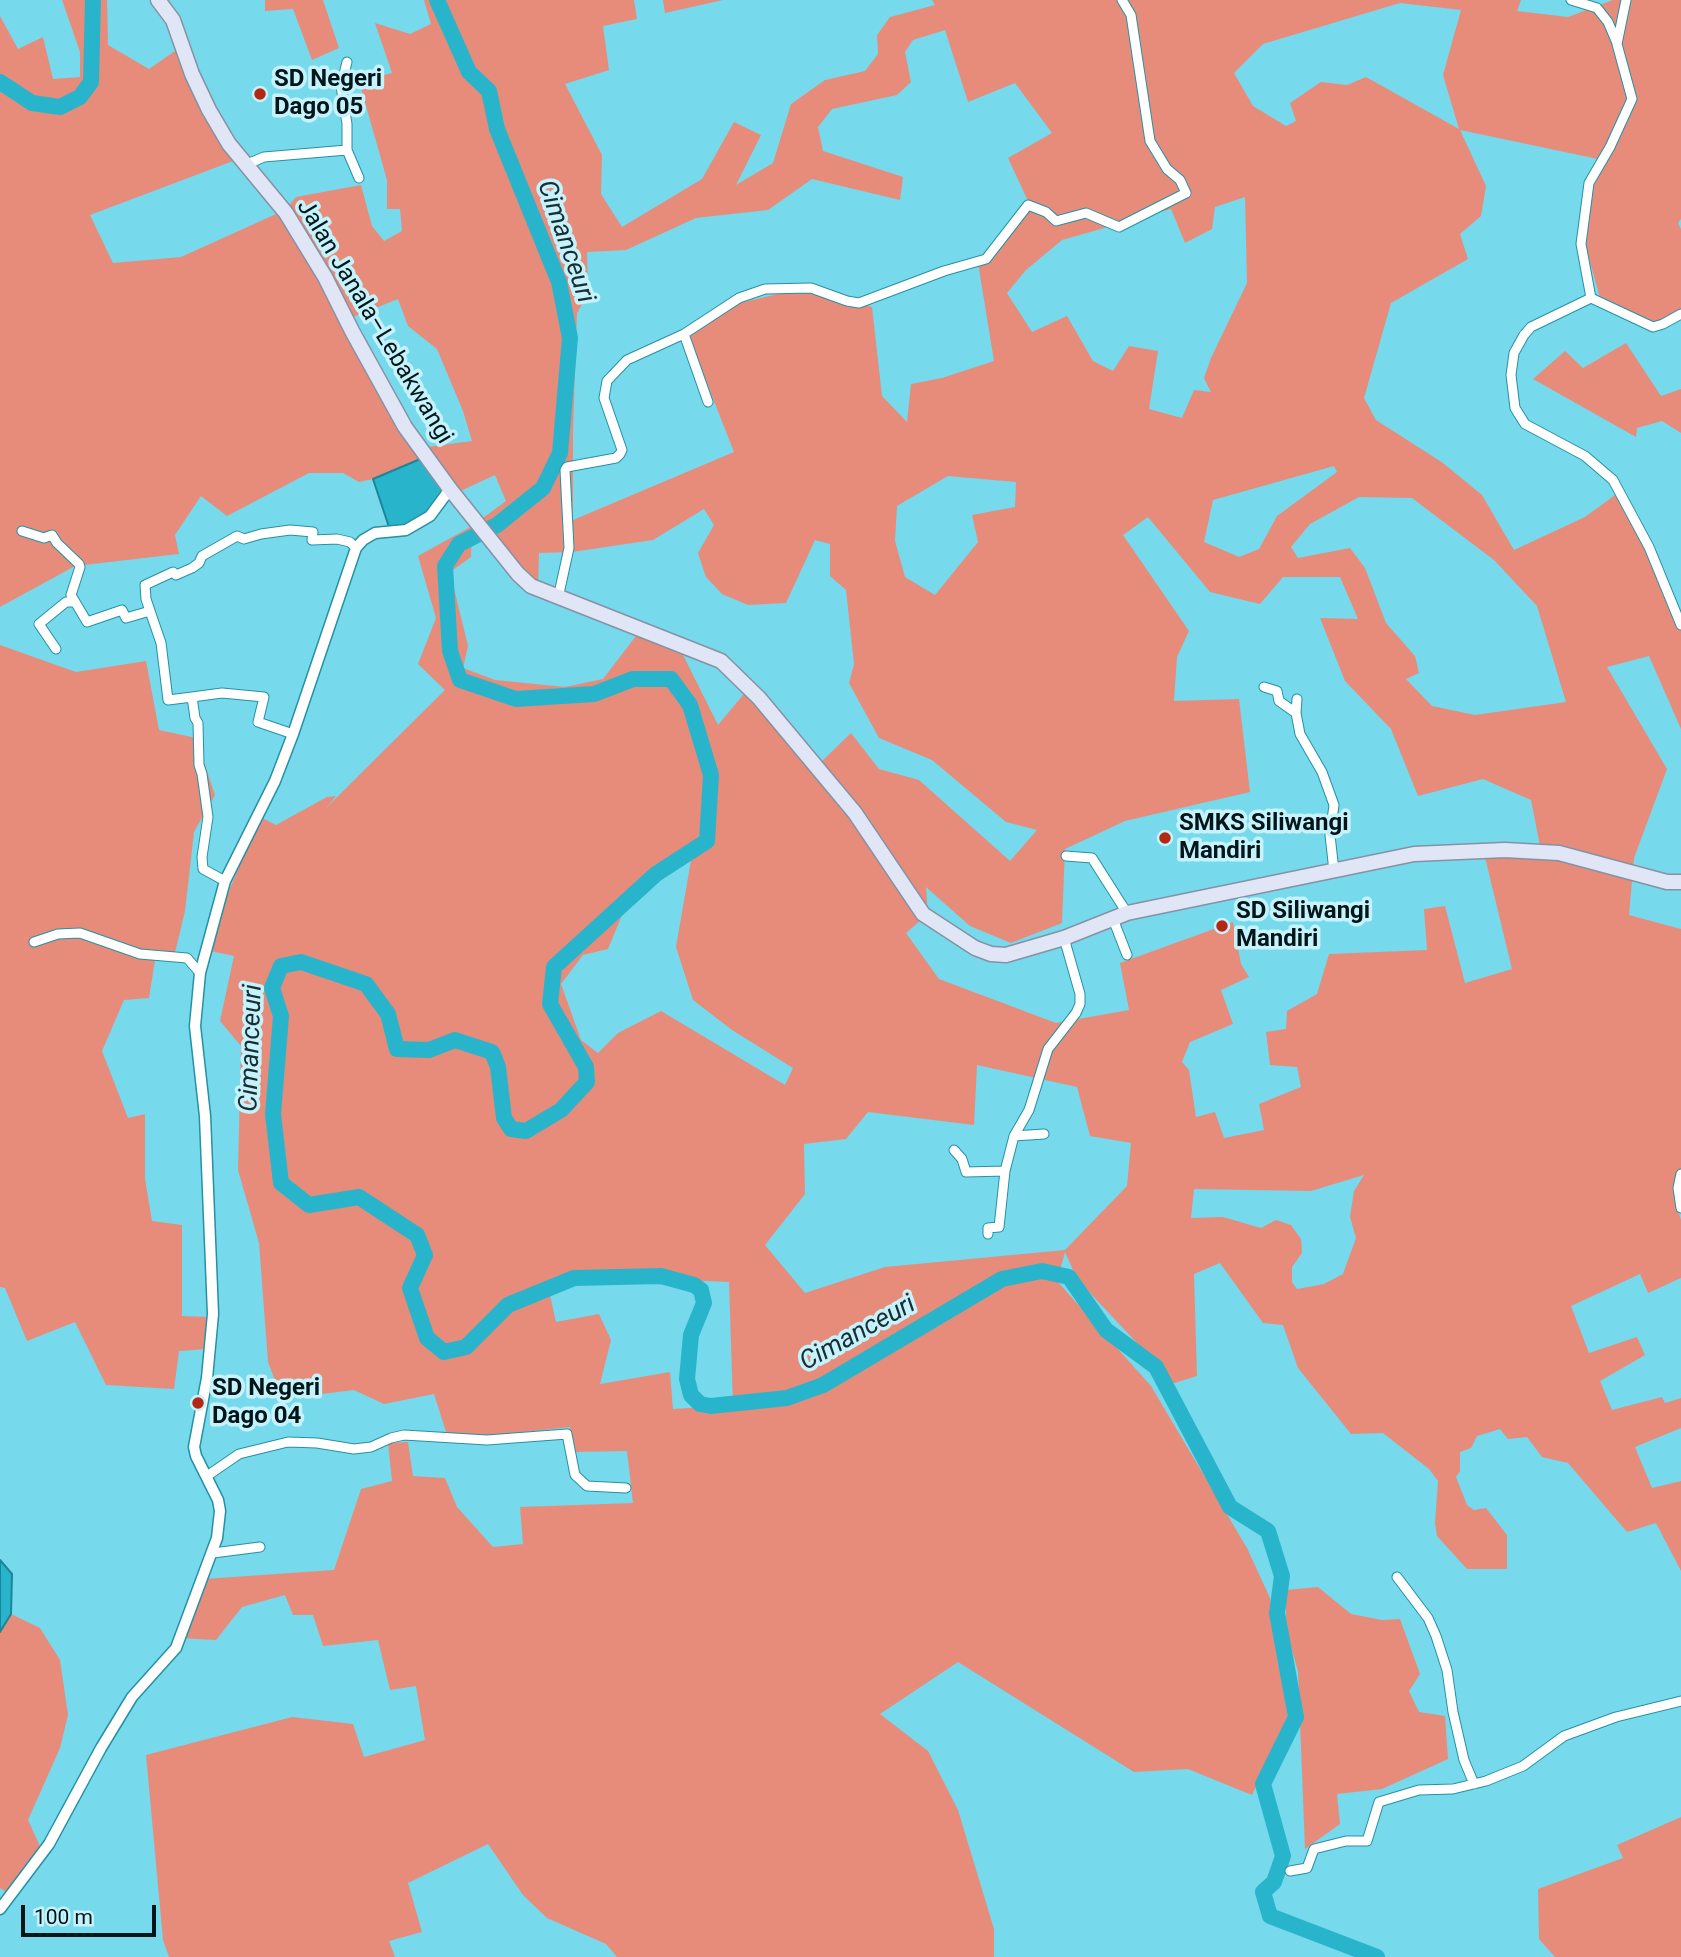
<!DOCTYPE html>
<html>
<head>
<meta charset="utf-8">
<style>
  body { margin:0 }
  #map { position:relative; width:1681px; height:1957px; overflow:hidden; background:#77d9ec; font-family:Roboto,sans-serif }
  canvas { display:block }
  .scale { position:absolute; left:21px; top:1905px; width:135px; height:32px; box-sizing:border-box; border:4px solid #02161a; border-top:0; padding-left:9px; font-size:21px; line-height:24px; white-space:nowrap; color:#02161a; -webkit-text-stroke:5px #c5f2fb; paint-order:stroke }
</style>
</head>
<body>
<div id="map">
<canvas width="1681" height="1957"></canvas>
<div class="scale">100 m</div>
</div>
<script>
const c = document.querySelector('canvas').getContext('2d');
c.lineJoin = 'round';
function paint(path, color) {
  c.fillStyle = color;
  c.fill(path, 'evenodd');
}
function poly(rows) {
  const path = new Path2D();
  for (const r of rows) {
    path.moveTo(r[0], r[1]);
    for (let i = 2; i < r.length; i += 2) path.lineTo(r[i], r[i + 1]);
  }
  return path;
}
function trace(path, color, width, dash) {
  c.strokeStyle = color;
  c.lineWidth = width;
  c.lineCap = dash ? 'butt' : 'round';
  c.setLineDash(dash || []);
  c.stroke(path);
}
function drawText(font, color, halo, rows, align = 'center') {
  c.font = font + ' Roboto,sans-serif';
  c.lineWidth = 7;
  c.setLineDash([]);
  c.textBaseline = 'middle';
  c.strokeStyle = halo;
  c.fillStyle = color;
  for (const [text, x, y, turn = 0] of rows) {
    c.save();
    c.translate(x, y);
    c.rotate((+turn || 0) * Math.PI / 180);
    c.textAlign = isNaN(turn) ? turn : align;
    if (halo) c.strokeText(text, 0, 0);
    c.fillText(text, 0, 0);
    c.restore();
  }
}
paint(poly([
  [62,0,107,0,108,45,149,69,185,44,197,80,241,158,90,215,113,263,181,257,285,210,296,197,361,185,372,226,384,241,402,231,400,209,387,209,387,180,359,81,392,73,375,23,410,34,431,24,424,0,634,0,637,19,603,26,609,70,565,84,602,155,601,194,622,227,702,179,734,122,761,135,736,185,773,163,791,104,825,80,865,71,878,54,877,35,890,17,935,5,932,0,1521,0,1517,11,1568,17,1613,0,1681,0,1681,219,1678,223,1681,229,1681,313,1650,324,1602,305,1585,244,1598,159,1460,130,1486,186,1481,216,1460,234,1468,259,1391,303,1364,398,1376,420,1443,463,1482,495,1514,550,1585,517,1622,490,1681,621,1681,729,1649,656,1607,667,1667,769,1634,858,1629,915,1681,929,1681,1178,1679,1181,1676,1204,1681,1220,1681,1278,1648,1293,1640,1274,1571,1306,1589,1353,1637,1337,1645,1355,1600,1381,1612,1410,1662,1397,1665,1403,1681,1398,1681,1428,1635,1447,1652,1488,1681,1481,1681,1571,1656,1523,1627,1532,1568,1463,1542,1457,1527,1437,1508,1439,1500,1429,1477,1436,1471,1448,1460,1452,1460,1471,1456,1477,1467,1505,1474,1510,1486,1508,1507,1535,1507,1569,1467,1569,1437,1536,1435,1523,1438,1481,1429,1469,1383,1433,1351,1434,1298,1368,1283,1325,1263,1323,1220,1263,1194,1274,1197,1376,1165,1386,1152,1359,1077,1279,1065,1252,1057,1281,1151,1386,1247,1548,1270,1598,1288,1718,1252,1795,1188,1769,1134,1772,958,1662,880,1714,928,1751,958,1810,994,1929,994,1957,617,1957,606,1944,547,1918,523,1895,488,1844,408,1883,422,1932,389,1941,395,1957,169,1957,163,1940,146,1755,292,1717,353,1724,364,1757,425,1740,416,1686,390,1690,378,1640,323,1646,313,1615,293,1615,285,1595,242,1607,216,1640,179,1638,204,1579,334,1570,361,1489,392,1481,388,1443,408,1442,413,1476,445,1478,457,1507,493,1547,523,1544,520,1507,633,1503,627,1451,574,1452,570,1427,477,1437,446,1432,434,1394,384,1404,354,1390,282,1399,268,1362,259,1243,238,1170,241,1046,220,1021,234,956,210,951,218,917,260,817,276,825,327,797,336,796,326,808,445,690,418,664,436,618,418,556,472,526,506,501,495,475,454,494,424,457,373,479,359,482,343,473,309,473,227,516,201,496,175,535,179,554,75,566,0,607,0,16,18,49,43,37,53,79,80,77,80,52],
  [1400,3,1461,10,1443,75,1459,129,1366,77,1347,85,1321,82,1290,103,1296,121,1286,126,1253,106,1234,73,1263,44],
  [945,30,968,102,1015,83,1052,133,1008,158,1028,201,978,263,994,361,942,378,911,384,907,422,882,396,872,307,808,287,731,305,686,330,734,452,573,520,573,430,577,313,588,294,587,252,626,250,696,218,768,210,812,179,900,200,903,177,823,151,818,127,832,109,897,95,911,82,905,52,913,40],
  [1245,197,1247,283,1211,358,1204,378,1211,392,1194,390,1182,418,1149,409,1158,351,1129,346,1113,371,1093,361,1067,316,1032,332,1007,293,1026,270,1062,240,1171,209,1185,243,1212,229,1215,207],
  [398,299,408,326,437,349,463,411,472,441,419,448,348,319],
  [1334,466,1337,472,1277,516,1259,549,1239,557,1204,542,1213,500],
  [948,476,1016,482,1015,507,972,515,978,542,935,595,905,577,895,541,897,506],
  [1359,497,1412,498,1494,560,1537,606,1566,702,1475,715,1432,706,1406,679,1419,673,1415,656,1386,623,1365,568,1350,548,1298,558,1291,547,1310,524],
  [704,509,714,525,698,553,706,577,722,594,748,605,786,603,815,540,830,544,830,576,846,590,854,664,849,683,879,738,932,760,1006,822,1037,830,1010,861,919,780,879,769,851,733,821,762,753,683,718,725,676,641,639,632,603,679,565,687,495,680,463,668,468,646,450,572,471,557,472,527,538,590,539,553,572,552,653,540],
  [1148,517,1210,592,1260,604,1283,577,1340,577,1358,619,1320,618,1345,681,1391,729,1418,796,1483,779,1531,800,1540,846,1483,849,1512,969,1465,983,1445,906,1424,909,1427,950,1329,954,1317,994,1287,1011,1286,1029,1266,1032,1270,1065,1297,1067,1301,1087,1259,1104,1264,1130,1224,1138,1215,1112,1196,1117,1189,1070,1182,1062,1190,1042,1233,1024,1221,990,1249,977,1241,964,1233,922,1120,963,1129,1010,1056,1023,939,979,906,933,928,914,926,887,970,926,1011,943,1062,923,1065,849,1125,821,1250,792,1239,699,1174,701,1177,657,1189,631,1123,535],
  [694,843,676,947,693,1000,732,1030,793,1068,785,1085,661,1011,618,1033,598,1053,581,1040,561,984,583,955,608,949,636,881],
  [977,1065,1077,1087,1090,1136,1131,1143,1127,1186,1065,1250,885,1267,805,1293,765,1245,805,1194,804,1144,846,1139,868,1112,974,1125],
  [1364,1175,1354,1191,1350,1217,1356,1238,1343,1274,1324,1284,1297,1289,1292,1282,1292,1267,1302,1253,1301,1239,1291,1225,1276,1220,1261,1228,1223,1217,1191,1218,1194,1189,1311,1191],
  [572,1275,729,1282,733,1405,673,1409,670,1372,600,1384,611,1340,599,1314,556,1322,550,1295],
  [265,0,323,0,339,48,312,60,293,9,265,11],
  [663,0,723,0,665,13],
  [1626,343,1661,396,1681,389,1681,433,1662,421,1637,428,1636,437,1533,379,1565,351,1583,368],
  [0,645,76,672,146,661,159,730,196,738,215,795,194,832,185,911,173,961,155,960,149,998,124,1000,102,1051,128,1118,145,1114,145,1179,152,1221,182,1225,182,1316,209,1317,207,1349,179,1351,174,1389,106,1385,75,1322,27,1341,5,1288,0,1287],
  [1318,1587,1351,1614,1382,1620,1400,1619,1420,1674,1409,1691,1419,1712,1445,1716,1448,1759,1382,1789,1337,1794,1340,1824,1305,1849,1298,1671,1286,1630,1286,1590],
  [11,1614,40,1628,60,1660,68,1715,60,1748,28,1820,44,1855,14,1897,0,1888,0,1632],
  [1681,1817,1681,1957,1555,1957,1539,1939,1538,1889,1623,1858,1617,1845]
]), '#e78c7b');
const water = poly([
  [425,457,446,487,434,513,391,533,373,479,425,457],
  [0,1560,12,1574,11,1614,0,1632,0,1560]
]);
paint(water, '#28b5cc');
trace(water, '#1d8597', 2);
trace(poly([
  [437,0,469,72,489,91,497,129,559,282,570,338,560,453,543,488,497,525,459,544,445,566,450,651,460,680,516,699,594,694,633,679,671,679,690,705,711,775,707,841,656,874,554,967,550,1004,586,1067,587,1082,561,1110,526,1131,511,1129,504,1118,498,1067,492,1052,455,1040,429,1050,397,1049,388,1014,366,984,301,962,281,966,272,988,281,1016,273,1114,281,1183,309,1205,359,1197,417,1235,425,1255,410,1288,427,1338,444,1352,466,1347,508,1305,574,1278,661,1276,694,1285,701,1290,704,1303,691,1335,687,1379,691,1395,700,1404,711,1406,787,1398,823,1385,1002,1279,1042,1271,1069,1277,1106,1330,1156,1367,1230,1507,1268,1531,1282,1576,1277,1613,1296,1717,1263,1784,1283,1856,1274,1882,1263,1892,1270,1916,1377,1957],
  [0,82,32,103,60,107,80,97,91,82,93,0]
]), '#28b5cc', 16);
const minor = poly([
  [1571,0,1597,8,1608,22,1617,43],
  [347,62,341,86,347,124,347,150,359,178],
  [245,165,264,157,347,150],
  [1591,298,1581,244,1589,183,1610,147,1632,99,1617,44,1626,0],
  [1681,314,1663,324,1653,327,1591,298,1531,327,1524,335,1514,353,1511,375,1515,408,1525,424,1585,456,1613,480,1649,547,1681,625],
  [684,334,708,402],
  [22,531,44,538,52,535,57,543,79,564,80,567,71,595,87,622,122,610,126,618,150,611,146,599,145,585,173,572,176,575,192,568,199,563,202,556,237,536,244,539,261,534,290,530,313,532,312,540,337,539,350,542,356,548],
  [558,598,569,548,565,470,567,467,616,458,620,454,622,450,604,398,607,381,627,360,684,334,739,298,765,289,811,288,847,301,859,303,944,271,986,259,1028,205,1046,212,1056,221,1086,213,1119,227,1186,193,1180,180,1167,169,1150,141,1131,15,1122,0],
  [150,611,161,643,168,700,192,697],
  [56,649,39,624,66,602,75,602],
  [1264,687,1277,691,1279,701,1296,713,1300,734,1322,772,1334,805,1330,835,1334,871],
  [1296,713,1297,699],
  [1066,856,1092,858,1127,913],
  [225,881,203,869,202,857,208,817,202,774,199,765,198,723,195,718,192,697,222,693,264,697,258,722,293,734],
  [1113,919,1127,955],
  [34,942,58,934,80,933,140,954,187,958,200,973],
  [1014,1136,1044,1134],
  [954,1150,962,1159,966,1172,1005,1171],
  [1681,1174,1678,1188,1681,1208],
  [988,1234,988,1228,999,1227,1005,1171,1014,1136,1029,1110,1048,1049,1076,1013,1080,1004,1080,994,1064,938],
  [207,1476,239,1454,288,1442,317,1443,354,1449,371,1447,391,1438,404,1435,487,1440,567,1434,575,1475,587,1486,626,1488],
  [213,1553,260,1547],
  [1397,1577,1428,1618,1436,1636,1447,1670,1453,1712,1464,1760,1474,1784],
  [1290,1871,1307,1868,1314,1849,1346,1841,1367,1841,1379,1802,1419,1790,1453,1789,1486,1781,1523,1766,1564,1736,1616,1717,1681,1701]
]);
const tertiary = poly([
  [0,1909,49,1844,101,1748,132,1697,176,1648,217,1538,220,1511,218,1500,196,1456,194,1447,207,1378,213,1314,205,1116,195,1026,200,973,225,881,275,781,293,734,356,548,363,540,375,533,406,530,430,516,450,489]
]);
const primary = poly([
  [158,0,173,20,192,74,209,110,229,144,286,213,325,277,352,331,405,427,450,489,518,574,531,586,721,661,759,698,855,813,923,914,975,948,991,954,1006,955,1064,938,1127,913,1414,854,1505,850,1559,853,1667,882,1681,882]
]);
trace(minor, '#2591a3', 11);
trace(tertiary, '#2591a3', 13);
trace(primary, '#8592a4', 17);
trace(minor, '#fff', 9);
trace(tertiary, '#fff', 10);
trace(primary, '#e0e6f5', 14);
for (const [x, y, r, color] of [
  [260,94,7,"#b42713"],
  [1165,838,7,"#b42713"],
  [1222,926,7,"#b42713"],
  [198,1403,7,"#b42713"]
]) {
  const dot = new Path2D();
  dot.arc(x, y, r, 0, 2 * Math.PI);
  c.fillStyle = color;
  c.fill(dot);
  trace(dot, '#c5f2fb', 2.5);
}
drawText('bold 24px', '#02161a', '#c5f2fb', [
  ["SD Negeri",274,80],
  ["Dago 05",274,108],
  ["SMKS Siliwangi",1179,824],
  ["Mandiri",1179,852],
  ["SD Siliwangi",1236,912],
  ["Mandiri",1236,940],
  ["SD Negeri",212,1389],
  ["Dago 04",212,1417]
], 'left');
drawText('24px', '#02161a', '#c5f2fb', [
  ["Jalan Janala–Lebakwangi",374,322,59]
]);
drawText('italic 26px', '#182e33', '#c5f2fb', [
  ["Cimanceuri",565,242,71],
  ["Cimanceuri",252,1048,-88],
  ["Cimanceuri",858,1334,-29]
]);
</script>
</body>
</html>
